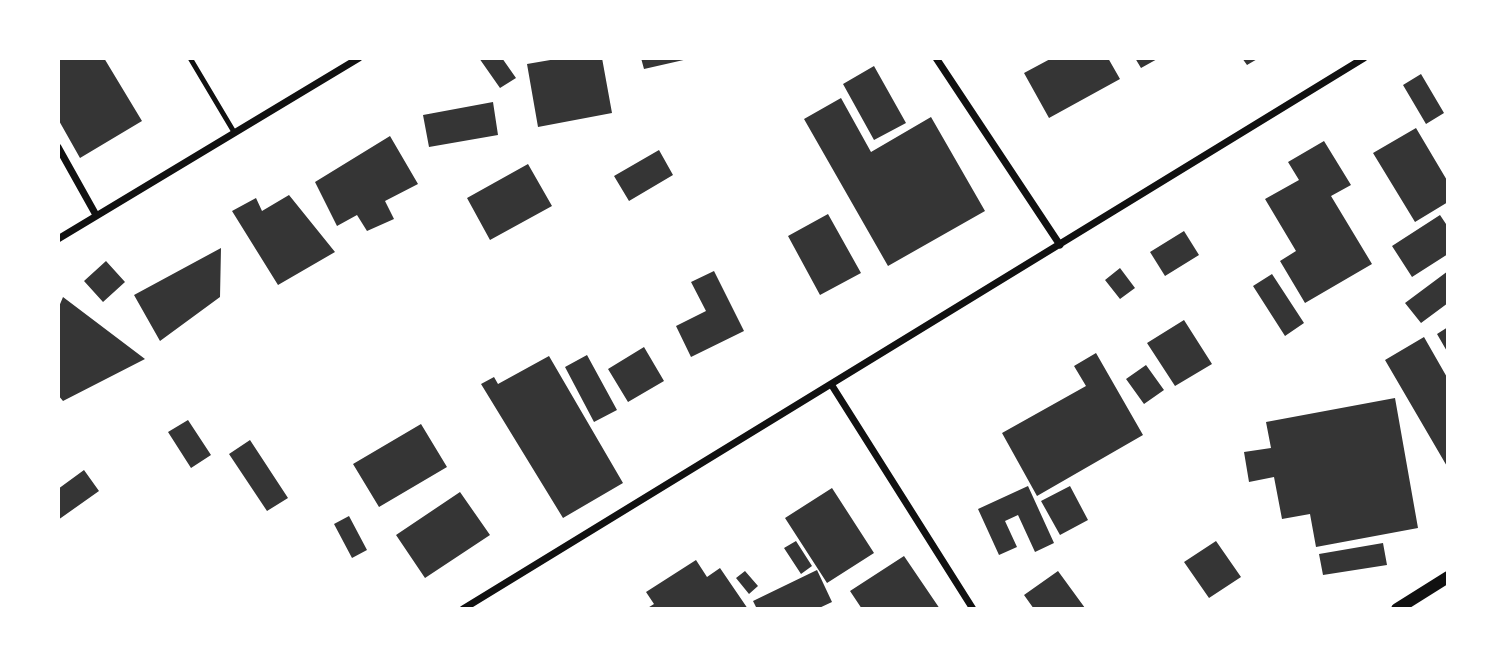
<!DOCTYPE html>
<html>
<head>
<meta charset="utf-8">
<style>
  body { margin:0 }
  #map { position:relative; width:1506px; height:667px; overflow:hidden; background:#fff; font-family:Quicksand,sans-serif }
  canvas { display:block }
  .frame { position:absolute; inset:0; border:60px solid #fff; pointer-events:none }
</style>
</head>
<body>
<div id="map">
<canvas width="1506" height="667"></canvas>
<div class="frame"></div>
</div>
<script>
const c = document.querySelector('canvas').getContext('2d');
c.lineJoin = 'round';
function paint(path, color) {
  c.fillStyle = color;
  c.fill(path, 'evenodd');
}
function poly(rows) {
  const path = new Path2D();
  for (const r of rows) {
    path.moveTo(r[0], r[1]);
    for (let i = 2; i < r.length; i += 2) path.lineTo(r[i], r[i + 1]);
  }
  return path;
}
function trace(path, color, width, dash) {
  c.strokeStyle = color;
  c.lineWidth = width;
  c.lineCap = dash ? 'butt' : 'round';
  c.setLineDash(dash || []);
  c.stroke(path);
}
paint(poly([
  [58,58,104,58,142,121,80,158,58,119],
  [479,58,502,58,516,78,500,88],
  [562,58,602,58,612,113,538,127,527,64],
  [641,58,688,58,688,59,644,69],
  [1052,58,1108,58,1120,79,1049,118,1024,73],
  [1135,58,1159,58,1141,68],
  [1242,58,1259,58,1247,65],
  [874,66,906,123,874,140,843,84],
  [1421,74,1444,113,1426,124,1403,85],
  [841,98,871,152,931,117,985,211,888,266,804,119],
  [493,102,498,135,429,147,423,115],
  [1416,128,1448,182,1448,202,1415,222,1373,153],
  [390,136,418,184,385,201,394,219,367,231,357,215,337,226,315,182],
  [1324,141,1351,185,1331,196,1372,264,1305,303,1280,261,1296,251,1265,199,1299,180,1288,162],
  [659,150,673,175,629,201,614,176],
  [528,164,552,206,490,240,467,198],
  [289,195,335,252,278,285,232,211,256,198,262,211],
  [828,214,861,273,820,295,788,236],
  [1440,215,1448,227,1448,254,1412,277,1392,246],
  [1184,231,1199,255,1165,276,1150,252],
  [221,248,220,297,160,341,134,295],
  [106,261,125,282,103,302,84,281],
  [1120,268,1135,288,1120,299,1105,280],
  [714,271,744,331,691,357,676,326,706,311,691,282],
  [1448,271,1448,303,1421,323,1405,303],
  [1272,274,1304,323,1285,336,1253,286],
  [63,297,145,359,63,401,58,395,58,309],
  [1184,320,1212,364,1175,386,1147,343],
  [1448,327,1448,353,1437,334],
  [1424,337,1448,379,1448,468,1385,360],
  [644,347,664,381,628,402,608,369],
  [1096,353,1143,435,1037,496,1002,433,1086,386,1074,366],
  [587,355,617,410,594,422,565,367],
  [549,356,623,483,563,518,481,384,494,377,498,384],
  [1146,365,1164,390,1144,404,1126,379],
  [1395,398,1418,528,1316,547,1310,514,1282,519,1274,477,1249,482,1244,452,1271,448,1266,422],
  [188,420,211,455,191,468,168,432],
  [421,424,447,467,379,507,353,464],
  [250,440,288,498,267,511,229,454],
  [84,470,99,491,58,520,58,489],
  [1028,486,1054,543,1035,552,1018,515,1005,521,1017,547,999,555,978,509],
  [1070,486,1088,520,1060,535,1041,501],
  [832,488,874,553,827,583,785,518],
  [460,492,490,535,425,578,396,535],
  [349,516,367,550,352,558,334,524],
  [796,541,812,566,801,574,784,548],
  [1216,541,1241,577,1209,598,1184,562],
  [1383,543,1387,565,1323,575,1319,554],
  [904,556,940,609,862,609,850,591],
  [696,560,707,577,720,568,748,609,646,609,654,604,646,592],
  [817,570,832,602,817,609,757,609,753,601],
  [745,571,758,586,749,594,736,578],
  [1058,571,1085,608,1083,609,1034,609,1024,595]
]), '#353535');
trace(poly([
  [190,58,234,132]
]), '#111', 5);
trace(poly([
  [936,58,1060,245],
  [58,147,96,215],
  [58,239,359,58],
  [831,384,973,609],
  [463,609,1364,58]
]), '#111', 7);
trace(poly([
  [1397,609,1448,577]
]), '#111', 12);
</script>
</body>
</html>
